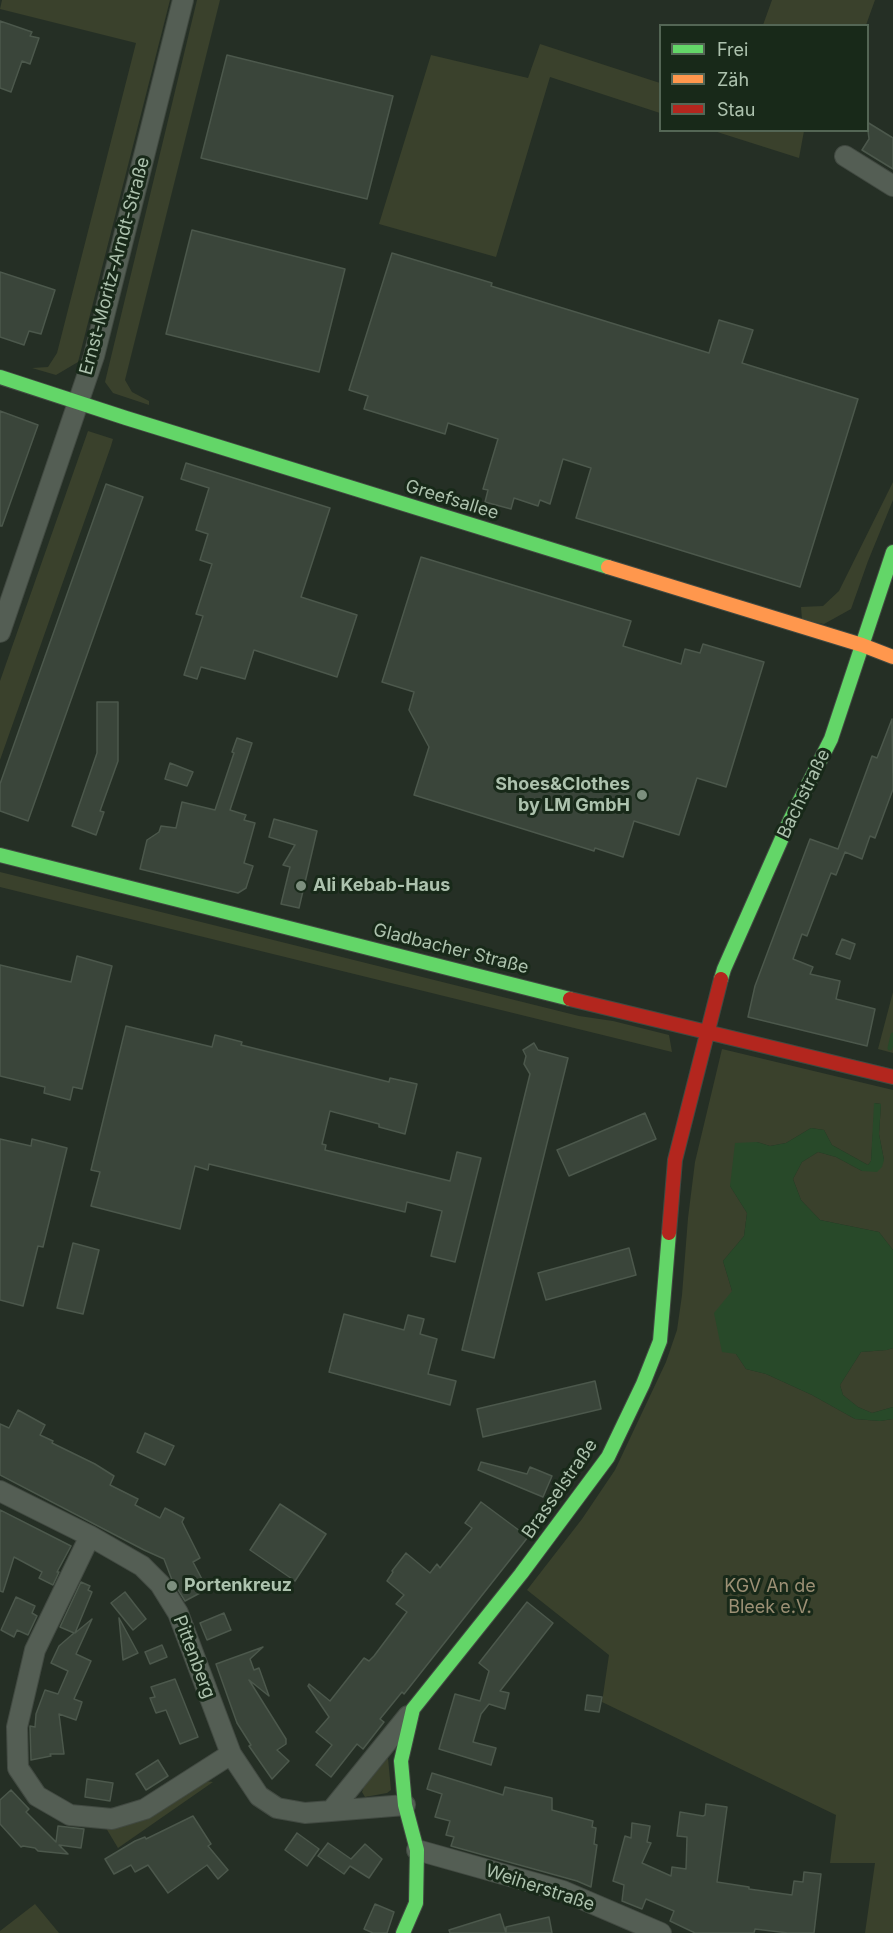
<!DOCTYPE html>
<html>
<head>
<meta charset="utf-8">
<style>
  body { margin:0 }
  #map { position:relative; width:893px; height:1933px; overflow:hidden; background:#252f25; font-family:Inter,sans-serif }
  canvas { display:block }
  .legend { position:absolute; left:659px; top:24px; width:210px; height:108px; box-sizing:border-box; background:#182919; border:2px solid #546655; margin:0; padding:8px 10px; list-style:none; font-size:18px; color:#adc2ae }
  .legend li { display:flex; align-items:center; gap:12px; height:30px }
  .legend b { width:30px; border:2px solid #546655 }
</style>
</head>
<body>
<div id="map">
<canvas width="893" height="1933"></canvas>
<ul class="legend">
<li><b style="height:8px;background:#63d668"></b>Frei</li>
<li><b style="height:8px;background:#ff974d"></b>Zäh</li>
<li><b style="height:8px;background:#b3261e"></b>Stau</li>
</ul>
</div>
<script>
const c = document.querySelector('canvas').getContext('2d');
c.lineJoin = 'round';
function paint(path, color) {
  c.fillStyle = color;
  c.fill(path, 'evenodd');
}
function poly(rows) {
  const path = new Path2D();
  for (const r of rows) {
    path.moveTo(r[0], r[1]);
    for (let i = 2; i < r.length; i += 2) path.lineTo(r[i], r[i + 1]);
  }
  return path;
}
function trace(path, color, width, dash) {
  c.strokeStyle = color;
  c.lineWidth = width;
  c.lineCap = dash ? 'butt' : 'round';
  c.setLineDash(dash || []);
  c.stroke(path);
}
function drawText(font, color, halo, rows, align = 'center') {
  c.font = font + ' Inter,sans-serif';
  c.lineWidth = 6;
  c.setLineDash([]);
  c.textBaseline = 'middle';
  c.strokeStyle = halo;
  c.fillStyle = color;
  for (const [text, x, y, turn = 0] of rows) {
    c.save();
    c.translate(x, y);
    c.rotate((+turn || 0) * Math.PI / 180);
    c.textAlign = isNaN(turn) ? turn : align;
    if (halo) c.strokeText(text, 0, 0);
    c.fillText(text, 0, 0);
    c.restore();
  }
}
paint(poly([
  [2,0,170,0,78,362,56,375,32,368,48,367,57,353,136,43,0,9],
  [197,0,220,0,125,380,132,392,149,401,149,405,113,393,105,382],
  [772,0,875,0,866,25,763,25],
  [540,44,660,83,660,113,550,77,496,257,379,224,431,55,528,78],
  [714,131,804,130,804,131,799,158],
  [88,431,113,439,111,446,0,760,0,681],
  [893,482,893,500,868,561,851,609,824,624,802,620,801,607,823,606,839,591],
  [0,872,579,1016,613,1021,669,1035,672,1052,0,887],
  [893,992,893,1053,878,1049],
  [722,1049,893,1090,893,1250,879,1232,820,1220,801,1200,793,1179,802,1162,818,1152,836,1157,862,1171,884,1160,879,1134,881,1104,875,1103,871,1161,868,1165,832,1145,824,1130,811,1128,786,1143,770,1146,757,1142,730,1186,747,1213,744,1236,723,1261,732,1291,736,1354,746,1369,766,1374,812,1395,855,1419,880,1421,893,1419,893,1933,865,1933,875,1863,830,1863,836,1815,602,1702,609,1655,527,1590,582,1519,615,1470,666,1362,677,1330,682,1295,688,1218,695,1162],
  [893,1348,893,1407,872,1413,858,1407,843,1395,840,1385,861,1352,886,1350],
  [388,1758,391,1790,387,1793,365,1797,362,1792,364,1787],
  [205,1781,213,1782,118,1848,103,1823],
  [35,1904,59,1933,0,1933,0,1931]
]), '#3a412c');
paint(poly([
  [874,1103,881,1104,879,1134,884,1160,882,1167,877,1172,862,1171,836,1157,818,1152,802,1162,793,1179,801,1200,820,1220,879,1232,893,1250,893,1348,887,1350,861,1352,840,1385,843,1395,858,1407,872,1413,893,1407,893,1419,880,1421,855,1419,812,1395,766,1374,746,1369,736,1354,722,1352,714,1313,732,1291,723,1261,744,1236,747,1213,730,1186,735,1143,757,1142,770,1146,786,1143,811,1128,824,1130,832,1145,868,1165,871,1161]
]), '#284929');
trace(poly([
  [890,1048,893,1035]
]), '#284929', 5);
const building = poly([
  [0,21,32,32,30,36,39,38,30,64,22,61,11,92,0,88,0,21],
  [227,55,393,96,367,199,201,158,227,55],
  [867,122,893,138,893,169,862,150,869,139,867,122],
  [192,230,345,269,319,372,166,334,192,230],
  [392,253,492,283,491,286,709,353,719,320,753,330,742,363,858,399,800,587,576,518,591,468,563,459,550,504,540,500,538,506,514,498,511,509,485,502,488,490,483,489,498,439,448,423,445,434,364,409,368,396,349,390,392,253],
  [0,272,55,290,41,334,29,331,24,345,0,337,0,272],
  [0,411,38,425,2,526,0,526,0,411],
  [186,463,330,508,301,597,357,615,337,677,254,650,245,679,201,667,197,679,184,675,203,616,196,614,212,564,200,560,208,534,196,530,209,488,181,479,186,463],
  [106,484,143,497,28,821,0,811,0,784,106,484],
  [421,557,631,621,623,646,681,664,685,649,700,653,703,644,764,662,726,787,697,778,679,835,634,821,623,857,595,848,594,851,414,795,429,747,409,710,414,692,382,682,421,557],
  [97,702,118,702,118,761,100,811,104,812,96,835,72,826,97,753,97,702],
  [892,719,893,789,875,838,870,836,862,859,845,852,836,875,831,873,807,936,802,934,793,959,813,967,810,974,840,981,836,999,875,1009,867,1046,748,1017,755,986,810,839,838,849,872,756,877,758,892,719],
  [237,738,252,743,230,810,246,815,244,820,255,823,244,863,253,866,246,888,238,893,140,869,147,840,159,832,161,826,176,828,182,802,215,810,234,753,232,752,237,738],
  [170,763,193,772,187,786,165,779,170,763],
  [274,819,317,831,299,908,281,904,290,867,283,865,295,845,269,837,274,819],
  [842,939,855,944,850,959,836,954,842,939],
  [77,956,112,966,82,1089,73,1087,70,1100,44,1093,45,1087,0,1076,0,965,71,982,77,956],
  [126,1026,212,1047,215,1035,242,1042,241,1045,389,1082,390,1078,417,1084,405,1134,379,1127,379,1124,330,1111,322,1144,326,1145,325,1150,450,1181,457,1152,481,1158,455,1262,431,1256,442,1211,407,1202,405,1212,209,1164,208,1170,195,1166,180,1229,91,1206,100,1172,91,1170,126,1026],
  [534,1043,538,1050,568,1058,494,1358,462,1350,530,1074,524,1064,526,1056,523,1050,534,1043],
  [645,1113,656,1139,569,1176,557,1150,645,1113],
  [0,1139,31,1146,32,1139,67,1148,43,1247,38,1246,23,1306,0,1300,0,1139],
  [73,1243,99,1250,83,1314,57,1308,73,1243],
  [629,1248,636,1275,546,1300,538,1273,629,1248],
  [344,1314,404,1330,408,1315,424,1319,420,1334,437,1339,428,1374,456,1381,450,1405,329,1372,344,1314],
  [595,1381,601,1409,483,1437,477,1409,595,1381],
  [18,1410,45,1425,40,1435,53,1441,52,1443,95,1464,114,1476,110,1485,138,1499,135,1505,160,1518,165,1508,184,1518,182,1522,200,1558,193,1562,205,1585,198,1589,200,1593,185,1601,172,1580,164,1559,144,1550,0,1475,0,1424,9,1428,18,1410],
  [145,1433,174,1446,165,1465,137,1452,145,1433],
  [481,1462,527,1474,530,1467,552,1476,543,1497,478,1470,481,1462],
  [481,1502,528,1537,404,1694,402,1692,380,1719,384,1722,363,1749,357,1744,331,1777,316,1765,332,1745,316,1732,329,1717,308,1686,309,1684,330,1701,364,1658,369,1661,374,1656,407,1612,396,1604,404,1595,387,1581,393,1572,392,1571,406,1553,430,1573,437,1564,440,1568,472,1528,465,1523,481,1502],
  [280,1504,326,1534,295,1581,250,1550,280,1504],
  [0,1510,71,1546,57,1572,59,1572,53,1585,39,1578,42,1572,14,1557,3,1592,0,1591,0,1510],
  [81,1582,90,1586,88,1590,92,1592,75,1633,92,1619,76,1654,91,1661,74,1699,82,1702,76,1720,59,1714,64,1754,50,1754,51,1756,31,1760,30,1726,35,1727,36,1714,45,1690,58,1694,68,1671,51,1663,59,1646,74,1633,60,1627,81,1582],
  [125,1592,146,1619,133,1630,111,1603,125,1592],
  [16,1597,35,1606,32,1613,37,1616,28,1635,17,1630,14,1637,1,1630,16,1597],
  [527,1602,553,1623,500,1691,509,1693,505,1709,489,1704,481,1714,473,1742,496,1748,491,1765,439,1749,455,1694,480,1701,489,1671,479,1663,527,1602],
  [224,1613,231,1630,207,1640,200,1623,224,1613],
  [119,1618,138,1653,123,1660,119,1618],
  [162,1645,167,1657,150,1664,145,1652,162,1645],
  [263,1647,250,1659,254,1670,259,1668,269,1696,249,1680,286,1739,286,1744,277,1750,289,1761,272,1779,249,1746,251,1745,237,1723,216,1664,263,1647],
  [175,1679,198,1737,180,1744,166,1710,156,1713,150,1698,155,1697,151,1687,175,1679],
  [587,1695,602,1697,599,1712,585,1710,587,1695],
  [158,1760,168,1776,146,1790,136,1774,158,1760],
  [432,1773,503,1795,505,1787,552,1798,552,1810,593,1821,592,1827,596,1828,594,1844,597,1845,591,1887,577,1881,451,1846,454,1837,446,1835,450,1821,435,1817,442,1794,427,1789,432,1773],
  [87,1779,113,1783,110,1801,85,1797,87,1779],
  [11,1790,29,1809,26,1812,56,1842,58,1826,84,1829,81,1848,59,1845,68,1854,38,1851,35,1848,23,1846,21,1847,0,1824,0,1800,11,1790],
  [706,1804,727,1807,717,1882,749,1887,749,1889,792,1895,794,1881,803,1882,804,1872,821,1874,814,1933,788,1933,755,1929,754,1933,695,1933,670,1921,674,1911,646,1899,642,1909,622,1901,624,1885,613,1881,625,1836,631,1838,632,1823,650,1826,647,1842,651,1843,642,1863,671,1876,672,1867,686,1869,687,1837,677,1836,680,1812,703,1816,705,1815,706,1804],
  [193,1816,211,1844,208,1846,228,1870,218,1879,207,1865,168,1893,148,1865,135,1872,131,1865,114,1874,105,1859,135,1841,145,1837,146,1839,193,1816],
  [297,1833,319,1849,307,1866,285,1850,297,1833],
  [328,1843,351,1859,365,1844,382,1859,369,1878,350,1866,344,1874,318,1856,328,1843],
  [375,1904,394,1912,387,1933,373,1933,364,1929,375,1904],
  [500,1914,506,1933,450,1933,449,1930,500,1914],
  [549,1917,552,1933,506,1933,506,1927,549,1917]
]);
paint(building, '#3a453a');
trace(building, '#4c584c', 1.5);
const street = poly([
  [845,156,893,186],
  [0,632,94,356,183,0],
  [0,1491,90,1536,142,1566,160,1584,178,1613,231,1754,259,1796,277,1808,305,1813,331,1811],
  [90,1536,35,1650,17,1727,18,1768,37,1796,70,1815,112,1819,145,1809,231,1754],
  [405,1805,331,1811,408,1716],
  [417,1850,563,1891,661,1933]
]);
const fast = poly([
  [0,377,126,418,608,567],
  [0,855,570,999],
  [721,979,724,969,790,820,831,739,893,552],
  [403,1933,416,1903,417,1850,405,1805,401,1761,413,1709,521,1574,608,1457,643,1384,660,1341,669,1233]
]);
const slow = poly([
  [608,567,862,645,893,657]
]);
const jam = poly([
  [570,999,893,1077],
  [669,1233,675,1160,721,979]
]);
trace(street, '#424a42', 22);
trace(fast, '#424a42', 16);
trace(slow, '#424a42', 16);
trace(jam, '#424a42', 16);
trace(street, '#545e54', 20);
trace(fast, '#63d668', 14);
trace(slow, '#ff974d', 14);
trace(jam, '#b3261e', 14);
for (const [x, y, r, color] of [
  [642,795,6,"#7d8f7e"],
  [301,886,6,"#7d8f7e"],
  [172,1586,6,"#7d8f7e"]
]) {
  const dot = new Path2D();
  dot.arc(x, y, r, 0, 2 * Math.PI);
  c.fillStyle = color;
  c.fill(dot);
  trace(dot, '#182919', 2);
}
drawText('18px', '#adc2ae', '#182919', [
  ["Ernst-Moritz-Arndt-Straße",115,266,-75],
  ["Greefsallee",452,500,17],
  ["Bachstraße",804,794,-64],
  ["Gladbacher Straße",451,949,14],
  ["Brasselstraße",560,1489,-55],
  ["Pittenberg",194,1657,69],
  ["Weiherstraße",540,1888,18]
]);
drawText('bold 18px', '#adc2ae', '#182919', [
  ["Shoes&Clothes",630,785,"right"],
  ["by LM GmbH",630,806,"right"],
  ["Ali Kebab-Haus",313,886],
  ["Portenkreuz",184,1586]
], 'left');
drawText('18px', '#9c9075', '#182919', [
  ["KGV An de",770,1587],
  ["Bleek e.V.",770,1608]
]);
</script>
</body>
</html>
